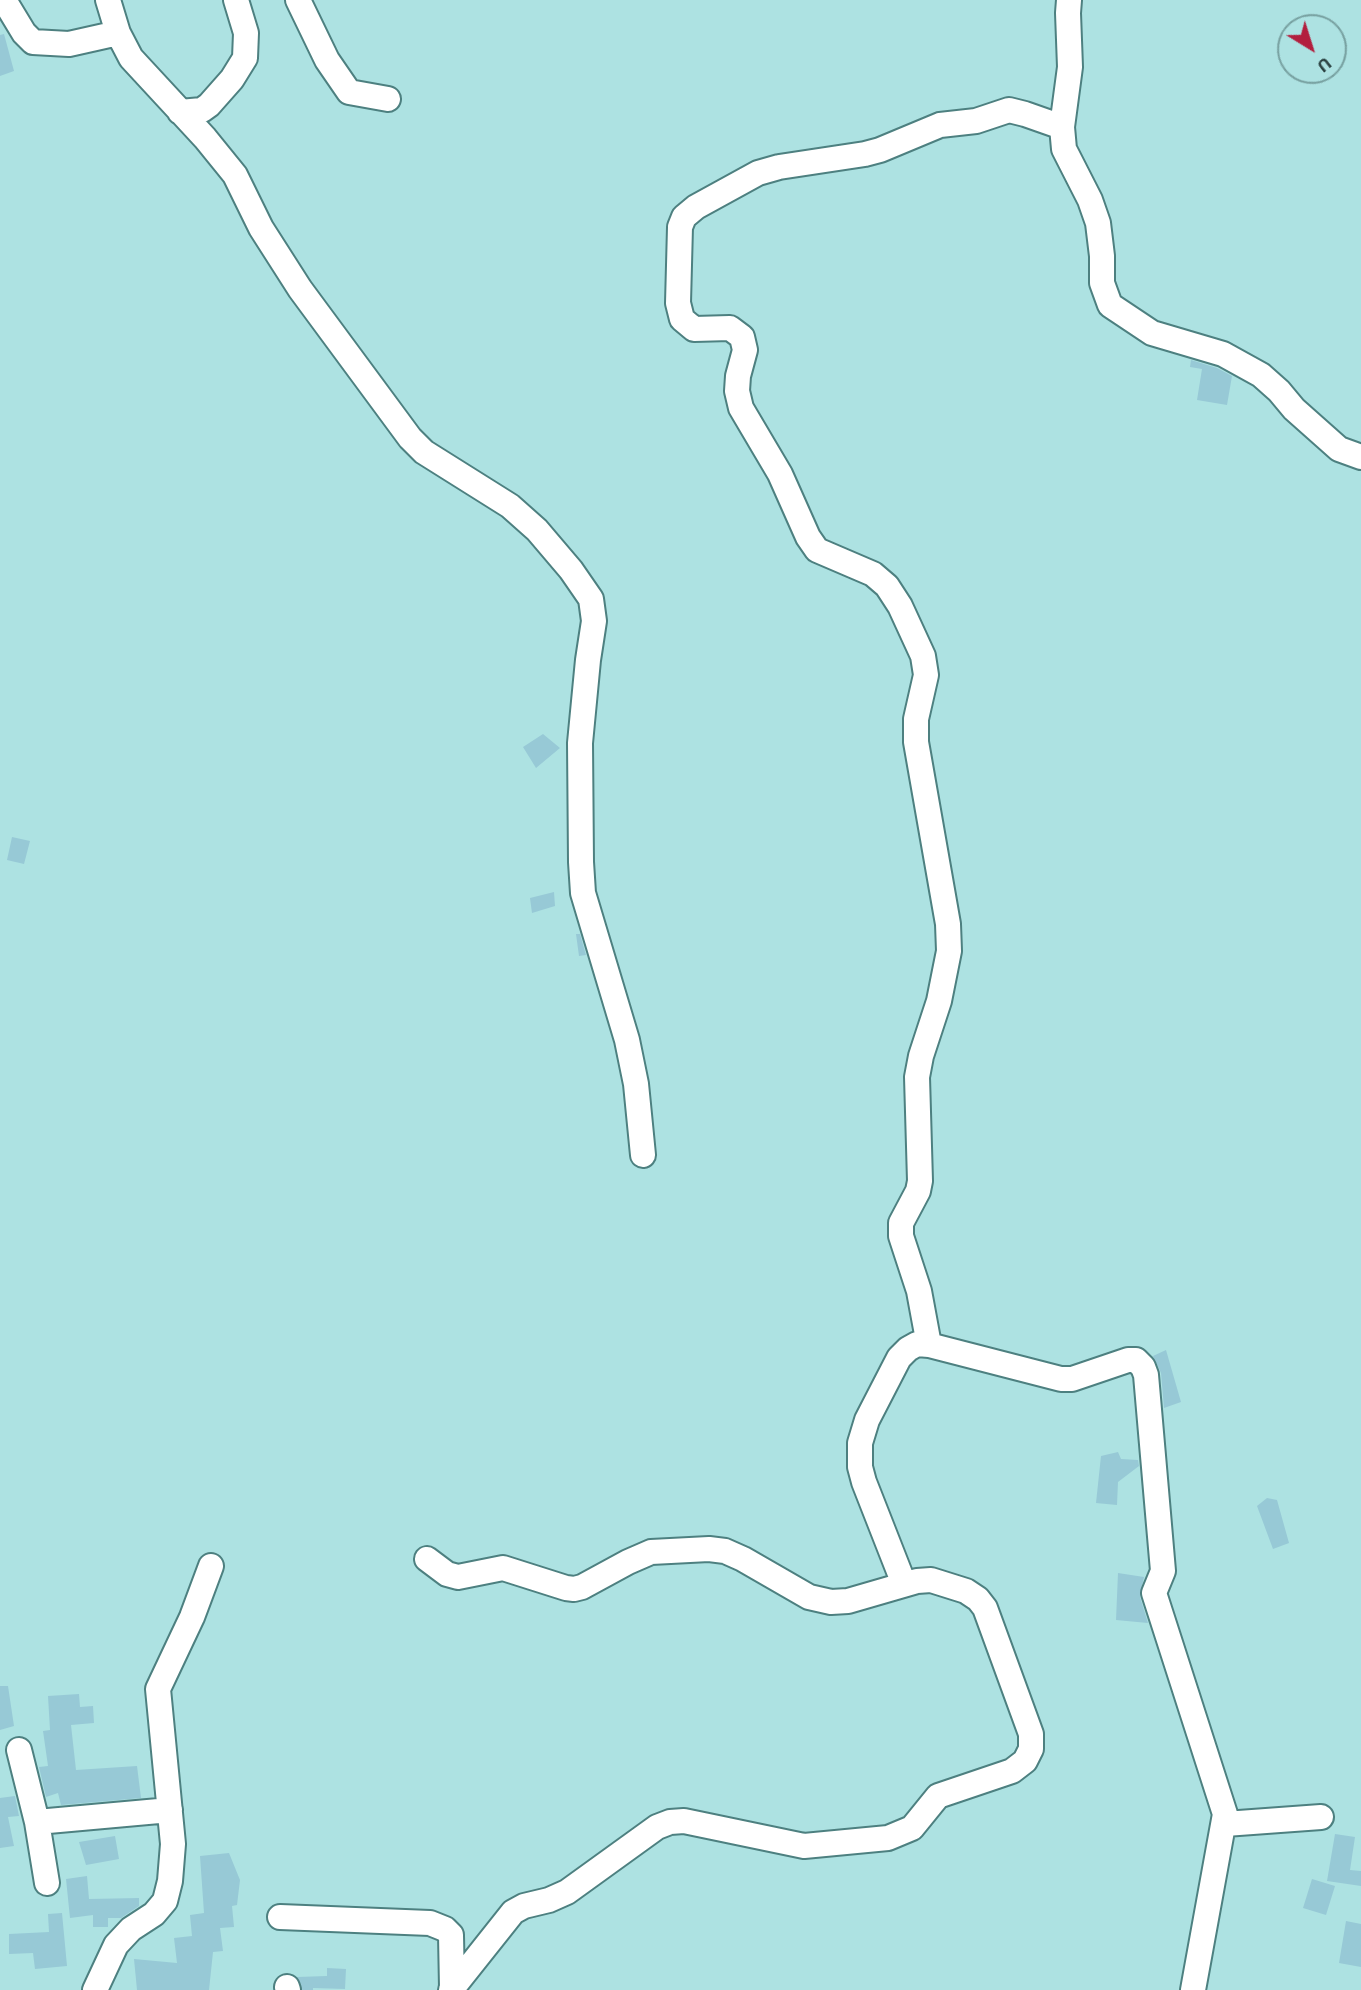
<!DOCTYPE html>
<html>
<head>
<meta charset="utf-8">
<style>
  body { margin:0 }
  #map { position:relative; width:1361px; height:1990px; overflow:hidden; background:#ade2e2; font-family:"Alegreya Sans",sans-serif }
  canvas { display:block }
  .north { position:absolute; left:1277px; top:14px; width:70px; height:70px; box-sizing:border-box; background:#ade2e2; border:2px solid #77a0a0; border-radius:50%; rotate:142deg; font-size:19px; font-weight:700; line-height:28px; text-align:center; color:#273d3d }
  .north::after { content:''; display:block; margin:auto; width:24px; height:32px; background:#b21f3e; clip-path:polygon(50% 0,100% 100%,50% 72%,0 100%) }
</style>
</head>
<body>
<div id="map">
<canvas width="1361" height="1990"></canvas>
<div class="north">U</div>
</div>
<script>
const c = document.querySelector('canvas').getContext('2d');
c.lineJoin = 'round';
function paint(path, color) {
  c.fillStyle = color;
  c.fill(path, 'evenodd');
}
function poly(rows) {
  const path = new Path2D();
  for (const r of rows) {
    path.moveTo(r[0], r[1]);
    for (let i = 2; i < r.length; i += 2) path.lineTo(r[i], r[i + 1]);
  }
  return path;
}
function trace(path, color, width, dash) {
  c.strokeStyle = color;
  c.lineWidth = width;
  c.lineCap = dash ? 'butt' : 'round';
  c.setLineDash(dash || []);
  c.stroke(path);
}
paint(poly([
  [4,34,14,71,0,76,0,35],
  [1191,360,1217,368,1232,376,1227,405,1197,400,1202,369,1190,367],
  [543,734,560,748,536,768,523,747],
  [12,837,30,841,24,864,7,860],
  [554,892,555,906,532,913,530,898],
  [576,934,580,934,586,955,579,956],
  [1166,1350,1181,1402,1164,1408,1161,1373,1153,1356],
  [1118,1452,1121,1459,1138,1460,1139,1466,1118,1482,1117,1505,1096,1503,1101,1456],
  [1267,1498,1277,1500,1289,1543,1273,1549,1257,1506],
  [1118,1573,1144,1577,1140,1597,1148,1623,1116,1620],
  [0,1686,8,1686,14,1726,0,1730],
  [79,1694,80,1707,93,1706,94,1723,71,1725,76,1770,137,1766,141,1798,61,1805,58,1793,46,1797,39,1767,48,1766,43,1731,50,1730,48,1696],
  [15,1796,19,1816,8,1817,14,1846,0,1848,0,1798],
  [1335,1834,1355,1837,1350,1870,1361,1871,1361,1886,1327,1881],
  [115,1836,119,1859,86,1865,79,1842],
  [229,1853,240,1880,237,1905,232,1906,234,1927,220,1928,223,1951,213,1952,209,1990,137,1990,134,1959,177,1963,174,1938,192,1936,190,1915,204,1913,200,1856],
  [87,1876,89,1899,139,1898,139,1906,121,1918,108,1918,108,1927,93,1927,93,1915,70,1918,66,1879],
  [1312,1879,1335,1886,1326,1915,1303,1908],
  [62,1913,67,1966,35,1969,33,1953,9,1954,9,1934,49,1932,48,1914],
  [1346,1921,1361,1924,1361,1967,1339,1963],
  [327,1968,346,1969,345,1989,313,1988,313,1990,302,1990,297,1977,327,1976]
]), '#97c9d6');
const minor = poly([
  [4,0,24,33,33,42,69,44,118,33],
  [108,0,118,33,131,58,205,138,235,175,261,228,300,289,410,438,424,452,510,506,537,530,571,570,591,599,594,621,588,660,580,743,581,862,583,893,627,1040,636,1084,643,1155],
  [298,0,327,60,349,92,388,99],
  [1069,0,1068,13,1070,67,1062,127,1064,149,1090,200,1098,223,1102,256,1102,283,1110,305,1152,333,1223,354,1261,375,1279,391,1294,409,1339,449,1361,457],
  [180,112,202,110,209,105,232,79,245,58,246,33,236,0],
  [929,1345,919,1291,901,1236,901,1223,918,1191,920,1181,917,1077,921,1056,939,1001,949,951,948,924,916,742,916,719,926,675,923,656,900,606,887,586,873,574,817,550,808,537,780,474,741,408,737,391,738,376,745,350,742,337,730,328,694,329,682,319,678,303,680,227,684,217,696,207,758,173,779,167,865,154,880,150,940,125,976,121,1009,110,1025,114,1062,127],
  [427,1559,447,1574,458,1577,503,1568,566,1588,574,1589,582,1587,628,1562,651,1552,709,1549,725,1551,743,1559,809,1597,831,1602,848,1601,917,1581,931,1580,966,1591,978,1599,985,1608,1031,1734,1031,1749,1025,1761,1012,1771,938,1796,912,1828,888,1838,804,1846,684,1821,670,1822,657,1827,567,1892,549,1900,524,1906,513,1912,451,1990],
  [904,1584,864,1482,860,1467,860,1443,867,1420,899,1358,908,1349,917,1344,929,1345,1061,1379,1072,1379,1128,1360,1136,1360,1143,1367,1146,1375,1163,1571,1154,1593,1225,1814,1193,1990],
  [19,1750,37,1822],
  [1225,1824,1321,1817],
  [47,1883,37,1822,170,1810],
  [280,1917,430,1923,445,1929,451,1935,452,1988],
  [287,1987,288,1990],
  [95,1990,116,1945,131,1929,154,1914,165,1901,170,1881,173,1844,158,1689,192,1617,211,1566]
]);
trace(minor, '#4d8080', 28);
trace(minor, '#fff', 24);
</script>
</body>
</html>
